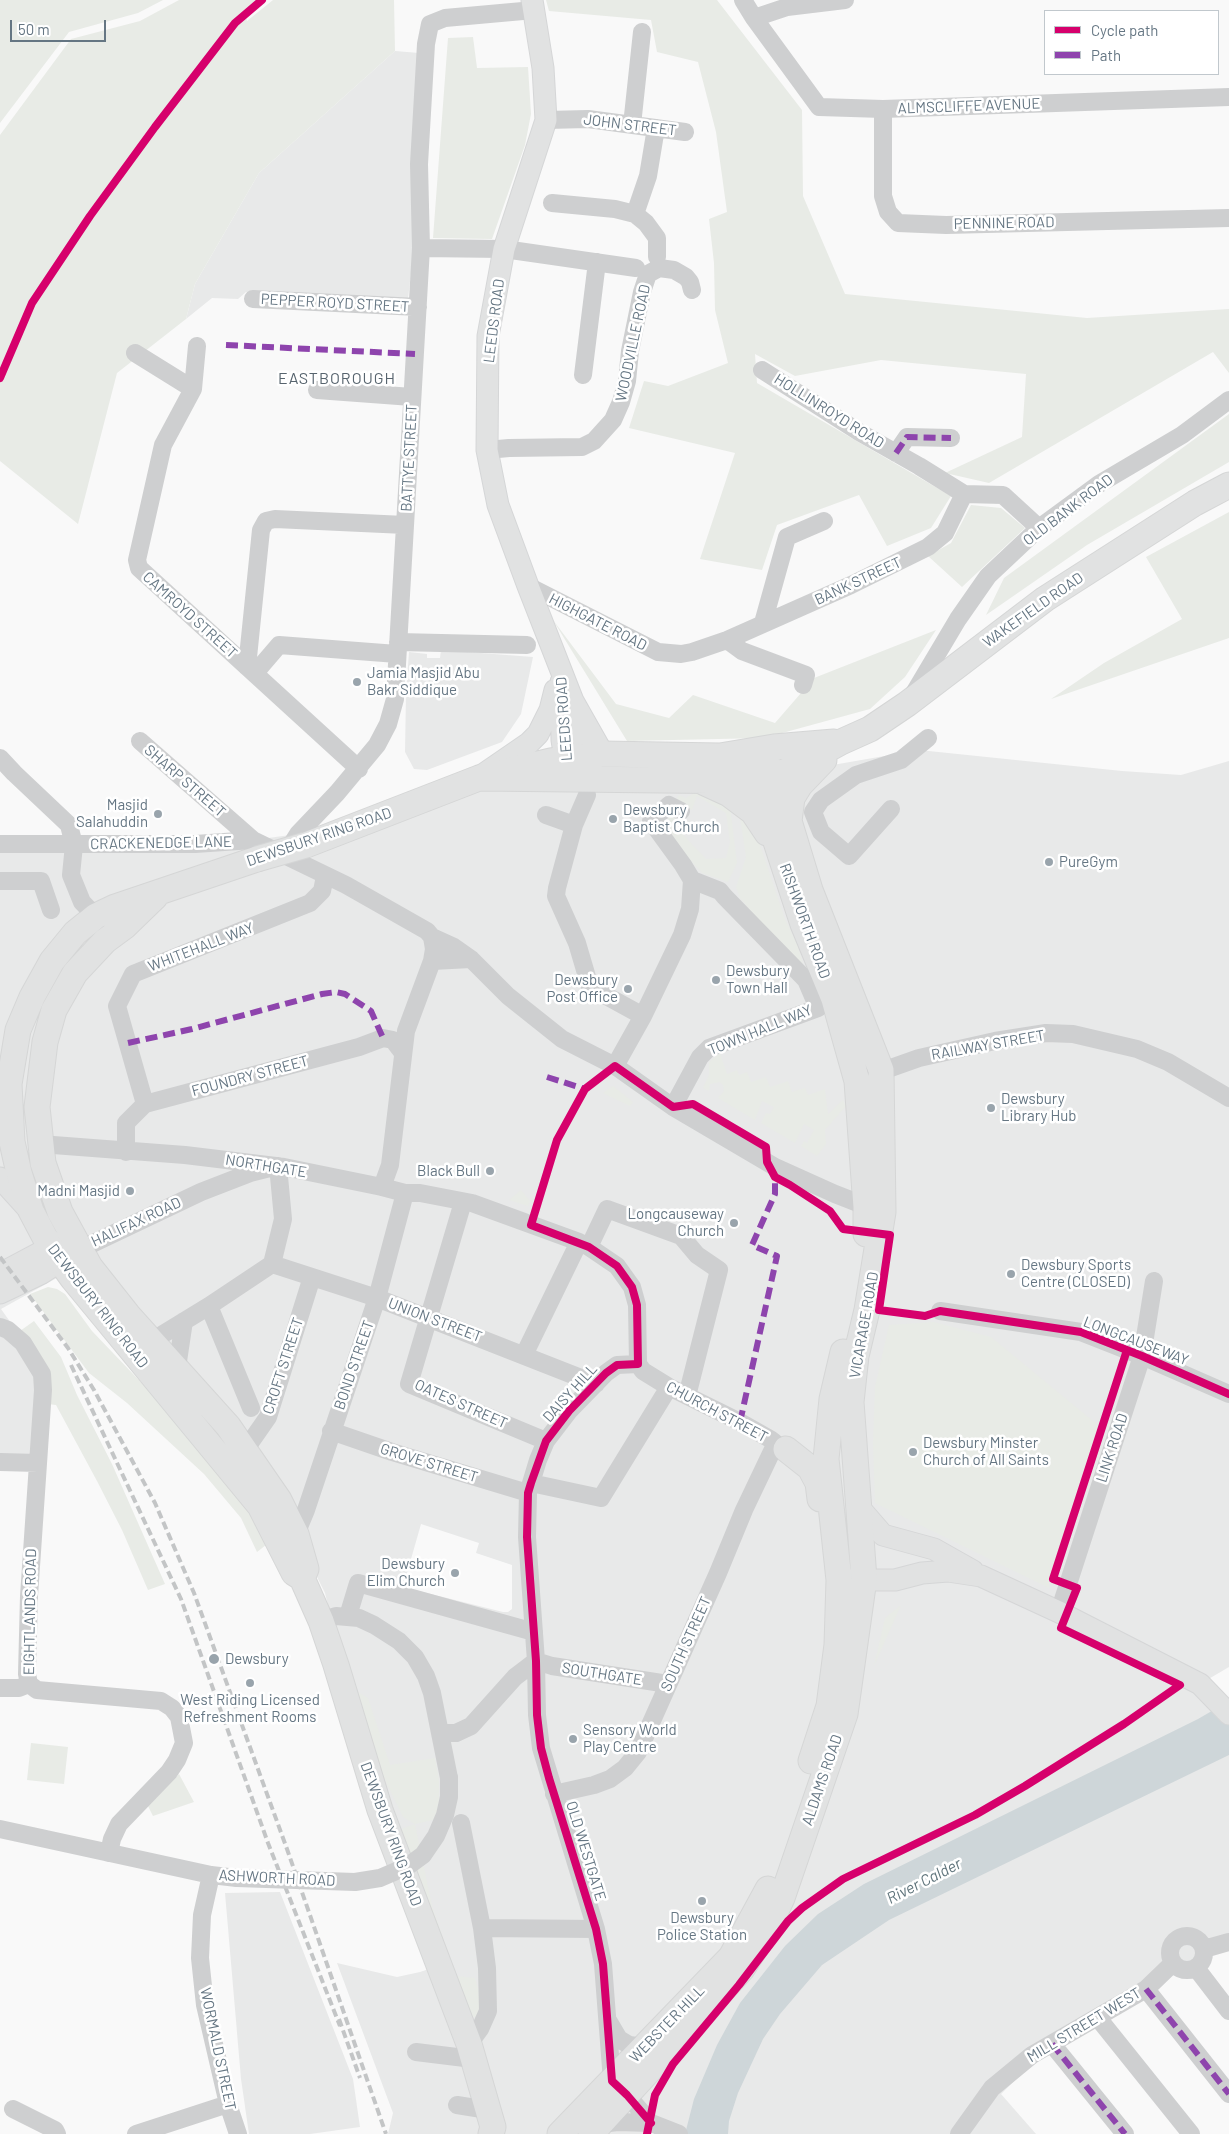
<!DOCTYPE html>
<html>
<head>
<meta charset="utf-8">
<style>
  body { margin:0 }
  #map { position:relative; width:1229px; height:2134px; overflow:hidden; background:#f9f9f9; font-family:Barlow,sans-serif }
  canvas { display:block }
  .legend { position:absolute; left:1044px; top:10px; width:175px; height:65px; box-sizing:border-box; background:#fff; border:1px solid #c1c8cd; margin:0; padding:6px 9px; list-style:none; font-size:15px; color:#657683 }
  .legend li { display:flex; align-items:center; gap:10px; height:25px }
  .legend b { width:25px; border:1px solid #c1c8cd }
  .scale { position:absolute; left:10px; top:20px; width:96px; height:22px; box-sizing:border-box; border:2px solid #657683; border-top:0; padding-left:6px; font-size:15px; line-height:18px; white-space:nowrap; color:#657683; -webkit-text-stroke:4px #fff; paint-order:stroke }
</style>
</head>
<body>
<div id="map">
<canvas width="1229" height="2134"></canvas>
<ul class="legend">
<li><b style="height:6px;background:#d6006c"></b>Cycle path</li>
<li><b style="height:6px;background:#8e44ad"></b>Path</li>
</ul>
<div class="scale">50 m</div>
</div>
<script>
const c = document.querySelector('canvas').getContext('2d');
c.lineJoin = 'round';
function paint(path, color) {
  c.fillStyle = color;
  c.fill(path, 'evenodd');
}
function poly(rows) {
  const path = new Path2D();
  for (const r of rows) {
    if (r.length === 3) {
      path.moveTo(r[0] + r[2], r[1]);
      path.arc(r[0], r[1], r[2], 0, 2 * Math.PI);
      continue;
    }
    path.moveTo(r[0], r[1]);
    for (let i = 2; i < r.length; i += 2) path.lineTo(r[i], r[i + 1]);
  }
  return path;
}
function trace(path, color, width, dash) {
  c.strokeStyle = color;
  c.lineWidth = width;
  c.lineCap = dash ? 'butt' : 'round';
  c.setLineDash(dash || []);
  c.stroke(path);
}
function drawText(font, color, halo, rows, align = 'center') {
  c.font = font + ' Barlow,sans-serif';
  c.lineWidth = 5;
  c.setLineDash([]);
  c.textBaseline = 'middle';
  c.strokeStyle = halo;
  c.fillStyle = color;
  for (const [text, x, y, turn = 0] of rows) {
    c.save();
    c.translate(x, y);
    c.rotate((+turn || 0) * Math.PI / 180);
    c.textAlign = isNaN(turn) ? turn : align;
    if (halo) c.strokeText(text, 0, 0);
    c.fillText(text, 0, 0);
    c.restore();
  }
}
paint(poly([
  [395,51,419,53,414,247,408,299,246,292,238,299,212,298,186,319,195,284,259,173],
  [441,650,533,657,521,714,502,742,427,770,414,769,405,752,406,694,409,652,427,654,427,658,440,658],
  [919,750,1122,771,1181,775,1229,761,1229,1667,1200,1684,1229,1714,1229,1942,1204,1953,1199,1966,1189,1970,1176,1966,1052,2044,1001,2094,1036,2134,679,2134,651,2123,645,2134,388,2134,393,2113,337,1963,397,1977,420,1972,444,1964,341,1658,325,1593,279,1500,91,1259,1,1309,46,1372,38,1463,0,1463,0,844,253,840,298,834,479,778,775,775],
  [421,1524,479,1543,476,1553,512,1565,512,1609,508,1612,503,1612,403,1587],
  [280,1892,353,2079,360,2127,310,2134,249,2134,241,2079,225,1893]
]), '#e8e9e9');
paint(poly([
  [0,0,163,0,138,13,69,32,0,123],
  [179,0,257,0,245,10,247,21,273,0,394,0,395,51,259,173,195,284,186,319,117,373,78,524,0,461,0,135,71,39,140,21],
  [546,0,717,0,802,110,803,196,845,294,1087,318,1229,309,1229,373,1213,352,989,483,945,473,1022,437,1026,374,881,360,795,376,755,354,757,383,951,496,931,528,887,546,859,495,777,525,762,570,700,559,735,453,629,428,644,381,668,386,728,363,715,310,714,263,709,219,727,212,716,132,698,62,657,52,651,20,549,11],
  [473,37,477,68,528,67,531,114,525,145,492,239,433,238,448,38],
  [1229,414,1229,462,1087,545,986,615,1004,578],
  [971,505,1001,508,1025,528,962,587,928,556,951,543],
  [1229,512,1229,638,1051,699,1104,663,1182,619,1146,557],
  [553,620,616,704,669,718,693,695,775,723,814,678,936,630,905,677,870,709,764,738,627,741],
  [694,793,705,794,730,806,737,863,728,882,702,873,685,854,666,826,669,815,676,819,673,824,706,859,726,858,730,842,726,813,697,796,692,810,676,799,679,795,686,798],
  [742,809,756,833,785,919,797,944,803,964,763,926,740,898,736,887,746,857,740,817],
  [720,1053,727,1074,737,1070,739,1075,747,1072,751,1082,766,1077,770,1087,788,1081,792,1092,805,1088,808,1095,825,1089,828,1114,843,1100,846,1106,825,1130,826,1144,817,1156,801,1146,804,1141,807,1143,814,1130,804,1124,795,1143,761,1123,766,1113,770,1114,774,1107,762,1101,755,1120,718,1098,724,1091,723,1085,720,1082,710,1084,709,1091,703,1088,709,1075,709,1062],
  [613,1086,633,1102,630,1106,603,1093],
  [521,1190,530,1201,528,1206,509,1200],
  [48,1287,57,1289,65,1294,92,1331,199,1443,251,1514,266,1545,257,1552,241,1518,204,1474,127,1403,89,1373,30,1294],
  [34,1321,61,1357,77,1395,112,1464,165,1584,148,1590,122,1530,97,1481,56,1405,47,1404,20,1331],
  [934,1322,991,1337,1099,1426,1049,1579,1049,1588,875,1503,873,1443,875,1387,889,1325],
  [901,1605,874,1666,885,1618],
  [356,1691,368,1698,390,1765,435,1758,439,1780,439,1808,433,1820,415,1824,432,1906,456,1976,475,1978,478,1988,481,2011,479,2015,474,2017,467,2016,396,1831,415,1824,403,1817,383,1776],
  [31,1743,68,1747,64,1784,27,1780],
  [179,1774,194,1802,153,1816,148,1806]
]), '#e8ebe6');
paint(poly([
  [1229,1701,1229,1755,889,1920,822,1965,780,2014,763,2039,738,2093,729,2121,728,2134,685,2134,694,2099,717,2045,740,2003,785,1946,818,1914,864,1884,1198,1719]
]), '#ced6d9');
const major = poly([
  [532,0,543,68,546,120,504,249,488,336,487,450,498,505,528,586,573,701,603,754],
  [561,682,562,740,565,759,567,768,576,778,581,767,578,757,574,709],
  [481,776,529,743,538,734,550,710,555,690],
  [0,1178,30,1211],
  [0,1274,64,1240],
  [0,1293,42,1273,74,1252],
  [857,1505,883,1535,934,1549,973,1571],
  [848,1580,895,1580,922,1573,948,1571,981,1576,1059,1612,1200,1684,1229,1714]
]);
const highway = poly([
  [774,747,762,761,756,781,803,924,834,999,857,1081,866,1207,866,1234],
  [479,778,756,781,792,769,841,742,870,729,907,704,1045,599,1195,503,1229,485],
  [705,783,729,794,753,812,767,833],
  [789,821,792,798,800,785,824,760],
  [306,845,479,778,551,761,603,754,720,756,774,747,834,742],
  [257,859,115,907,96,916,75,933,52,961,32,997,18,1030,9,1084,12,1142,19,1173,31,1211,50,1247,73,1279,260,1506,294,1573,302,1578,321,1621,336,1665,380,1810,469,2044,493,2127,491,2134],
  [155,897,124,927,105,941,75,973,54,1010,45,1042,37,1107,43,1163,60,1212,90,1267,128,1315,228,1426,279,1500,296,1534,306,1569,303,1576],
  [786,1449,810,1468,818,1483,820,1499],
  [811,1761,829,1706,837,1645,839,1580,826,1459,832,1399,843,1352],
  [560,2134,731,1957,768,1889],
  [591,2134,742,1969,767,1930,782,1898,845,1714,864,1579,851,1402,856,1356,867,1310,883,1212,881,1070,810,890,775,775,762,761,720,756]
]);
trace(major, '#d5d6d7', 23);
trace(highway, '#d5d6d6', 27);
trace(poly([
  [743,0,754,18,787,7,845,0],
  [754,18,819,107,883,109,1229,97],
  [883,109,883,196,888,212,898,223,946,225,1229,218],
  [546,120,588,119,685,132],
  [632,125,642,32],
  [552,203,615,209,635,214,646,223,657,238,657,257],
  [635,214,648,176,656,128],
  [421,248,504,249,636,268],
  [253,299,418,307],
  [197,346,193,389,163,445,137,560,139,568,359,769],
  [135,353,193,389],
  [762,370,859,432,919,466,964,494,1003,495,1039,528],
  [583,375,597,262],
  [317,390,412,397],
  [487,450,509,448,582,447,594,441,613,420,621,402,627,381,630,351,642,292,648,274,659,268,674,270,686,277,690,282,692,290],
  [896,453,907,437,951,438],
  [528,586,658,652,681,654,692,652,727,640,851,585,928,547,945,533,964,494],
  [763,623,787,537,824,521],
  [727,640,742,651,806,675,803,685],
  [398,642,527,645],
  [247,667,261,530,266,521,275,519,405,525],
  [255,673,279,645,397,654],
  [914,693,958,619,988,576,1039,528,1099,484,1182,435,1229,400],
  [140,741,253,840],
  [0,758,14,773,69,825,74,845,71,875,82,902,103,924],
  [587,795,574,825,557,888,556,896,577,943,590,987,643,1016],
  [891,809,849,856,821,832,813,812,821,800,856,775,901,760,928,738],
  [546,815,574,825],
  [0,844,195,844,253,840,346,885,427,931,432,937,454,947,471,959,508,996,562,1039,615,1066,673,1107,775,1167,835,1194,876,1210],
  [286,853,298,834,337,793,377,745,388,724,395,699,421,248,419,164,426,44,430,24,445,18,534,10],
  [0,881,41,881,51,910],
  [432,961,471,959],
  [615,1066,643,1016,682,935,690,909,692,880,683,865,651,821,669,805,681,811],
  [871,1075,919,1058,995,1041,1046,1033,1073,1034,1137,1049,1168,1062,1229,1098],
  [145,1104,117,1006,133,974,310,903,322,891,325,876],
  [673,1107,700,1057,709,1048,818,1008,806,980,724,896,720,891,692,880],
  [40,1144,185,1155,284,1167,382,1187,405,1193,420,1193,472,1203,579,1242,589,1247,617,1266,632,1287,637,1305,638,1364],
  [126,1152,126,1123,145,1104,359,1047,383,1038,393,1040,403,1053],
  [382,1187,390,1165,406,1031,432,961,434,949,432,937],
  [463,1202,409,1384,546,1441],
  [589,1247,607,1209,681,1236,697,1255,719,1270,687,1396],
  [79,1250,201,1192,250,1173,270,1168],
  [272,1264,377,1298,596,1384],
  [209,1306,251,1408],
  [940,1311,1081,1332,1142,1356,1229,1394],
  [0,1327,8,1330,23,1343,42,1374,43,1390,29,1596,27,1674,29,1684,37,1690,161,1701,172,1708,179,1717,184,1743,177,1760,169,1772,119,1824,112,1839,109,1853],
  [142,1347,209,1306,272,1264,283,1219,278,1166],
  [524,1355,579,1242],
  [638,1364,617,1365,606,1373,569,1411,546,1441,538,1460,528,1493,527,1537,536,1661,537,1715,541,1748,596,1929,603,1964,612,2081,627,2095,651,2123],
  [638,1364,643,1371,669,1387,740,1422,770,1439,774,1442,774,1447],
  [177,1368,184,1321],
  [331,1431,392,1452,528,1493],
  [245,1450,268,1417,312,1277],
  [0,1462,38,1463],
  [531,1483,601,1498,669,1387],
  [296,1534,306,1510,377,1298,405,1193],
  [1059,1612,1142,1356,1154,1281],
  [348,1616,358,1583,534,1632],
  [321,1621,336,1616,359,1618,374,1625,399,1641,415,1657,426,1676,432,1693,449,1778],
  [536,1661,552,1666,668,1684],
  [0,1688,19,1688,29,1684],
  [441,1733,456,1733,471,1726,515,1677,536,1661],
  [554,1794,594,1785,610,1779,625,1768,638,1752,718,1573,744,1510,774,1447],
  [461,1823,482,1928,487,1968,488,2011,480,2029,469,2044],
  [0,1829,211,1875,237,1878],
  [211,1875,202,1915,200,1958,205,2005,228,2104,238,2134],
  [482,1928,596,1929],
  [1187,1953,17],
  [1204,1949,1229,1942],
  [1196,1968,1229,2011],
  [1146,1989,1229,2094],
  [1098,2018,1191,2134],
  [609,2022,619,2039,629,2045,637,2046,648,2044],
  [1052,2044,1125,2134],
  [416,2052,473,2059],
  [457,2105,488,2110],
  [13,2109,55,2130,57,2134],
  [600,2124,618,2122,651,2123,679,2134],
  [136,2134,228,2104],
  [959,2134,992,2088,1032,2055,1146,1989,1173,1963]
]), '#cecfd0', 18);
trace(major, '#e1e2e2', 21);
trace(highway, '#e1e2e2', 25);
trace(poly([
  [0,1257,68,1348,94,1390,155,1503,194,1593,287,1849,386,2134],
  [71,1365,181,1599,268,1843,340,2026],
  [339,2019,360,2078]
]), '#c3c5c6', 4, [8, 4]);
const highwayBridge = poly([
  [257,859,306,845]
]);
trace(highwayBridge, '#d5d6d6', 27, []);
trace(poly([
  [237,1878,355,1882,380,1878,408,1866,423,1855,436,1836,445,1815,449,1797,449,1778]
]), '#cecfd0', 18);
trace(highwayBridge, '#e1e2e2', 25);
trace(poly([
  [226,345,415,354],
  [896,453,907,437,951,438],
  [128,1043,192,1029,322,994,336,992,345,994,371,1011,383,1038],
  [547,1077,585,1089],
  [740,1422,777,1256,752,1245,775,1194,775,1174],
  [1146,1989,1229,2094],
  [1052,2044,1125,2134]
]), '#8e44ad', 6, [12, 6]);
trace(poly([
  [0,378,32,303,90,216,155,127,235,23,262,0],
  [651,2123,627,2095,612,2081,603,1964,596,1929,549,1778,541,1748,537,1715,536,1661,527,1537,528,1493,531,1483,546,1441,569,1411,606,1373,617,1365,638,1364,637,1305,632,1287,617,1266,589,1247,531,1225,557,1140,585,1089,615,1066,673,1107,693,1104,766,1147,767,1162,775,1177,790,1185,830,1211,843,1229,890,1235,879,1310,925,1316,940,1311,1081,1332,1142,1356,1229,1394],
  [647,2134,655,2095,673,2064,739,1985,788,1921,802,1908,843,1879,975,1815,1025,1786,1124,1724,1180,1685,1061,1628,1077,1588,1053,1579,1127,1350]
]), '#d6006c', 8);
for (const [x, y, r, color] of [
  [357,682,5,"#99a4ac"],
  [158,814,5,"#99a4ac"],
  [613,819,5,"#99a4ac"],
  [1049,862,5,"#99a4ac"],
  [716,980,5,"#99a4ac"],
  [628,989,5,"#99a4ac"],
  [991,1108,5,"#99a4ac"],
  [490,1171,5,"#99a4ac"],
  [130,1191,5,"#99a4ac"],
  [734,1223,5,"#99a4ac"],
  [1011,1274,5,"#99a4ac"],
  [913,1452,5,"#99a4ac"],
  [455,1573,5,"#99a4ac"],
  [214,1659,6,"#99a4ac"],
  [250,1683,5,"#99a4ac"],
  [573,1739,5,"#99a4ac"],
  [702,1901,5,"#99a4ac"]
]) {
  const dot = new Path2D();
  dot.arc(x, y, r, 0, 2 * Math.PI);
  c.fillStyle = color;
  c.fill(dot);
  trace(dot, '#fff', 2);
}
drawText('15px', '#657683', '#fff', [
  ["ALMSCLIFFE AVENUE",969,106,-2],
  ["JOHN STREET",630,125,7],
  ["PENNINE ROAD",1004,223,-1],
  ["PEPPER ROYD STREET",335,303,3],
  ["LEEDS ROAD",494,321,-83],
  ["WOODVILLE ROAD",633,343,-78],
  ["HOLLINROYD ROAD",829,411,32],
  ["BATTYE STREET",409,458,-87],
  ["OLD BANK ROAD",1068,510,-37],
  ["BANK STREET",858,581,-25],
  ["WAKEFIELD ROAD",1033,610,-35],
  ["CAMROYD STREET",190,615,42],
  ["HIGHGATE ROAD",598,622,27],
  ["LEEDS ROAD",564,719,-94],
  ["SHARP STREET",185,781,41],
  ["DEWSBURY RING ROAD",319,837,-19],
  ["CRACKENEDGE LANE",161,843,-1],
  ["RISHWORTH ROAD",805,921,70],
  ["WHITEHALL WAY",201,947,-21],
  ["TOWN HALL WAY",760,1030,-22],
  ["RAILWAY STREET",988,1045,-10],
  ["FOUNDRY STREET",250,1076,-15],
  ["NORTHGATE",266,1166,9],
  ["HALIFAX ROAD",136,1222,-25],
  ["DEWSBURY RING ROAD",98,1306,52],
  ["UNION STREET",435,1320,21],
  ["VICARAGE ROAD",864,1325,-80],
  ["LONGCAUSEWAY",1136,1341,21],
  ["BOND STREET",354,1365,-71],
  ["CROFT STREET",283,1366,-72],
  ["DAISY HILL",570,1393,-48],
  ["OATES STREET",461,1404,24],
  ["CHURCH STREET",717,1412,28],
  ["LINK ROAD",1112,1448,-72],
  ["GROVE STREET",429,1463,17],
  ["EIGHTLANDS ROAD",30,1612,-89],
  ["SOUTH STREET",686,1644,-66],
  ["SOUTHGATE",602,1674,9],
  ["ALDAMS ROAD",822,1780,-71],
  ["DEWSBURY RING ROAD",391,1834,70],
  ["OLD WESTGATE",586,1851,73],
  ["ASHWORTH ROAD",277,1878,3],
  ["WEBSTER HILL",667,2024,-46],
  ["MILL STREET WEST",1084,2025,-31],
  ["WORMALD STREET",218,2049,78]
]);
drawText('15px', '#657683', '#fff', [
  ["Jamia Masjid Abu",367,673],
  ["Bakr Siddique",367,690],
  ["Masjid",148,805,"right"],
  ["Salahuddin",148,822,"right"],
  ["Dewsbury",623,810],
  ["Baptist Church",623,827],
  ["PureGym",1059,862],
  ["Dewsbury",726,971],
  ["Town Hall",726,988],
  ["Dewsbury",618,980,"right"],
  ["Post Office",618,997,"right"],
  ["Dewsbury",1001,1099],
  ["Library Hub",1001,1116],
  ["Black Bull",480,1171,"right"],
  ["Madni Masjid",120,1191,"right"],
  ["Longcauseway",724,1214,"right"],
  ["Church",724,1231,"right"],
  ["Dewsbury Sports",1021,1265],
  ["Centre (CLOSED)",1021,1282],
  ["Dewsbury Minster",923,1443],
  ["Church of All Saints",923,1460],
  ["Dewsbury",445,1564,"right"],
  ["Elim Church",445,1581,"right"],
  ["Dewsbury",225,1659],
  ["West Riding Licensed",250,1700,"center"],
  ["Refreshment Rooms",250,1717,"center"],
  ["Sensory World",583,1730],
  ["Play Centre",583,1747],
  ["Dewsbury",702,1918,"center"],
  ["Police Station",702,1935,"center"]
], 'left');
c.letterSpacing = '1px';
drawText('16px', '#57646e', '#fff', [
  ["EASTBOROUGH",337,379]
]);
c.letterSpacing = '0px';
drawText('italic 16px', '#60757c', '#fff', [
  ["River Calder",924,1881,-27]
]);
</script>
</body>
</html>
